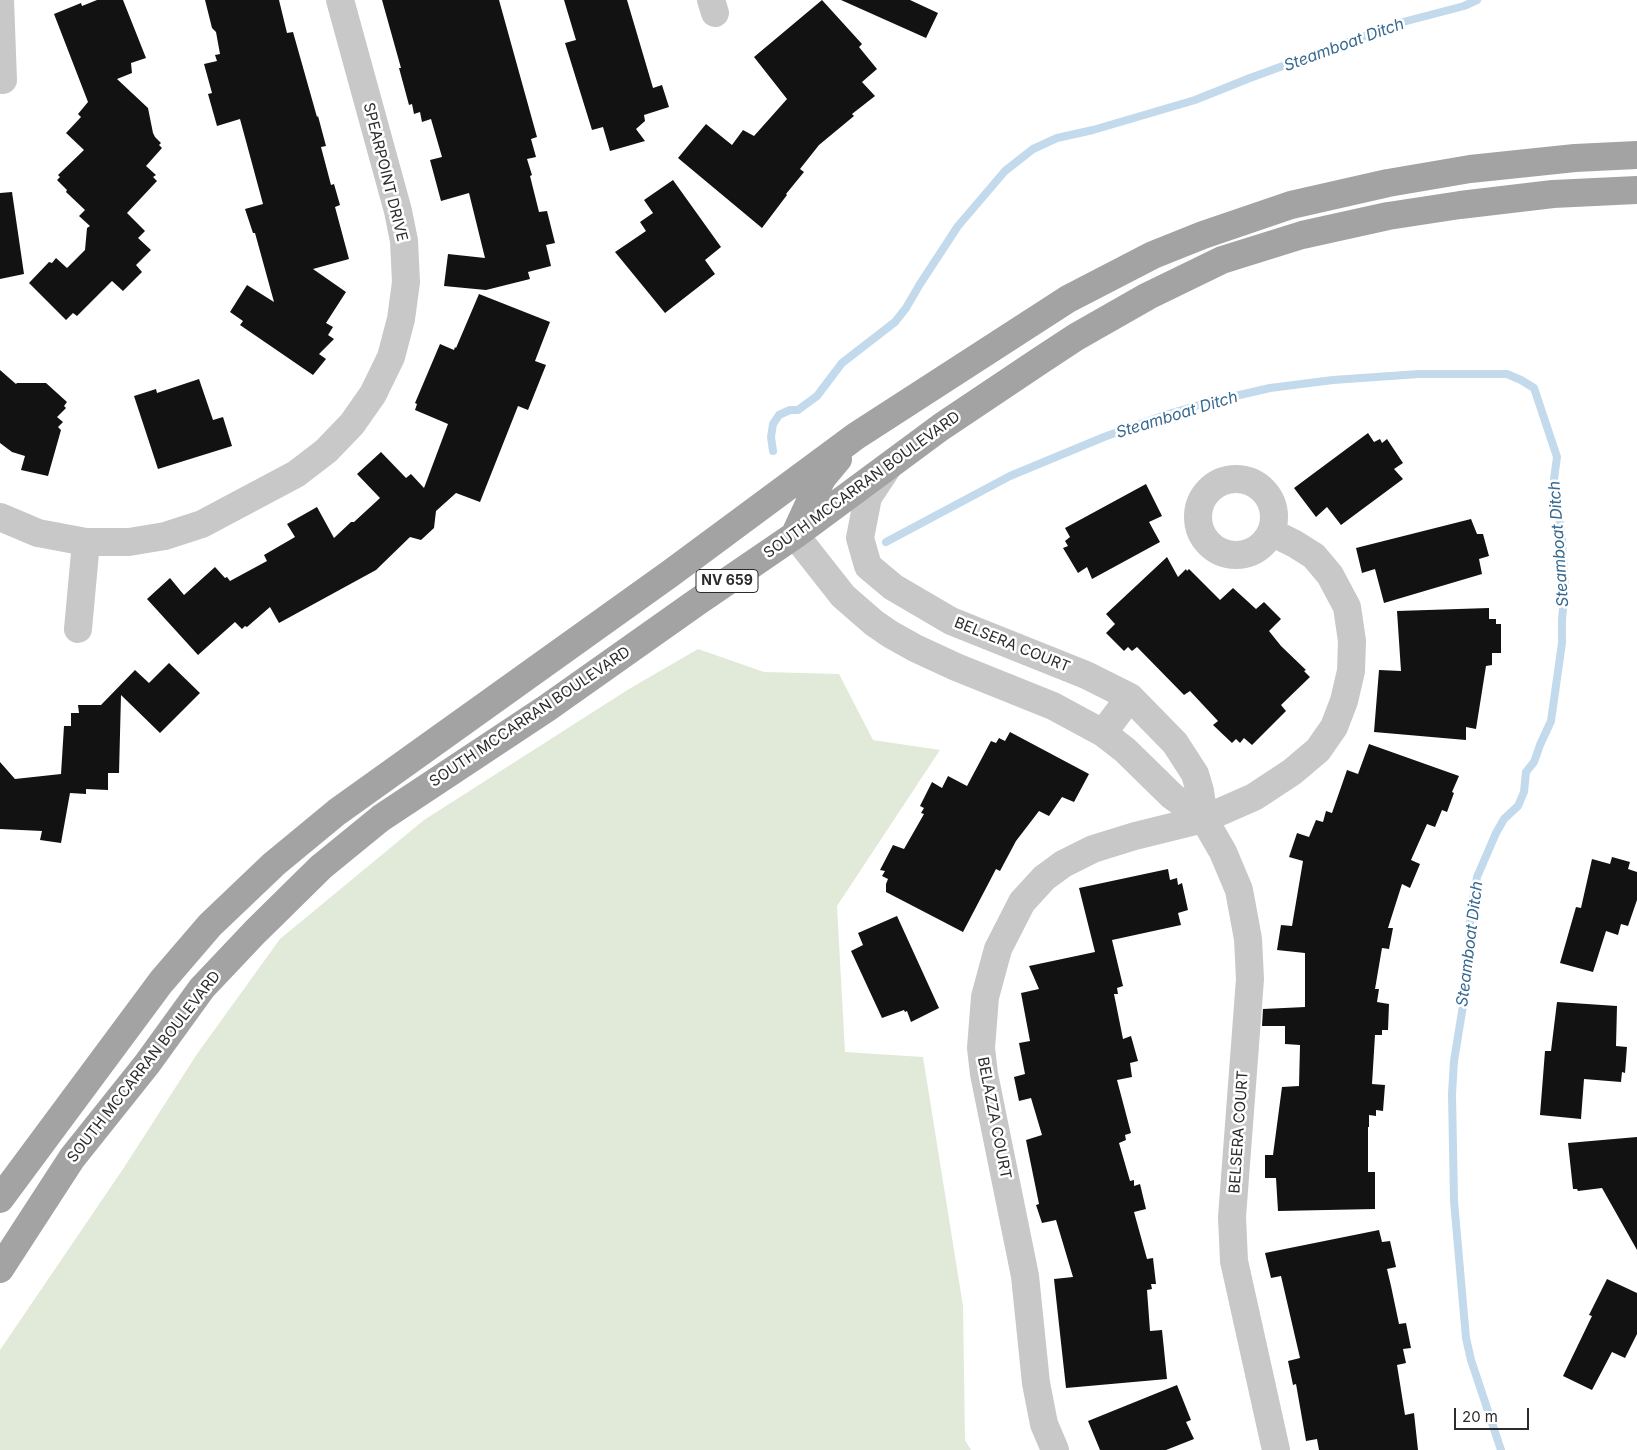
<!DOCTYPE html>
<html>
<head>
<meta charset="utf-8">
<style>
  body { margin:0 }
  #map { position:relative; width:1637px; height:1450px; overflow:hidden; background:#fff; font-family:Inter,sans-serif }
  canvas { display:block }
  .scale { position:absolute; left:1454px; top:1408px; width:75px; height:22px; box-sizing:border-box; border:2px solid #2b2b2b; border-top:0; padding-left:6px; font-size:15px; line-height:18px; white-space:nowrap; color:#2b2b2b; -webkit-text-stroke:4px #fff; paint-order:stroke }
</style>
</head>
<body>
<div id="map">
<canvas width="1637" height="1450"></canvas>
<div class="scale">20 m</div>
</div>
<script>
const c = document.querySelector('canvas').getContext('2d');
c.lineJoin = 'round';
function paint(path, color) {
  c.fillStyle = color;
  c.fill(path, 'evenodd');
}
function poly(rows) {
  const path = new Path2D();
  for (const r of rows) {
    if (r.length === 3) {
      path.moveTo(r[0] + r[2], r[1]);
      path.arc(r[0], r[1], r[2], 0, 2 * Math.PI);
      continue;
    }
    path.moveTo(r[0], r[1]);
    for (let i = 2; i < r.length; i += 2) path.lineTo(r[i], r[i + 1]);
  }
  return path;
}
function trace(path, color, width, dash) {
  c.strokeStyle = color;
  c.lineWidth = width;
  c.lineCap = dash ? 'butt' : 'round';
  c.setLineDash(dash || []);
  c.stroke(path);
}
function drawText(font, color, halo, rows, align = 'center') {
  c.font = font + ' Inter,sans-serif';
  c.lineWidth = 5;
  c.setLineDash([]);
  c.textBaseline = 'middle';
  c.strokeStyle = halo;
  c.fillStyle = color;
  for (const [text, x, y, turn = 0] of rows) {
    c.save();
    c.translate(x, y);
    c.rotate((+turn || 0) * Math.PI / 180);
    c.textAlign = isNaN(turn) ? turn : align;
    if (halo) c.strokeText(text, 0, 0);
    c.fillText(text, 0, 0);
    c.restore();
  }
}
paint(poly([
  [698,649,764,672,839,674,873,740,940,750,837,906,845,1052,923,1057,963,1306,965,1440,971,1450,0,1450,0,1350,123,1169,197,1054,280,939,424,820,629,689]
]), '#e1ead8');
trace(poly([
  [773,451,771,437,773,424,779,415,790,410,798,410,817,396,842,363,895,322,906,308,920,284,958,226,1005,171,1033,149,1057,138,1093,130,1195,100,1250,78,1403,22,1464,6,1477,0],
  [886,542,1010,476,1104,437,1165,415,1209,402,1270,388,1333,380,1419,374,1507,374,1521,380,1534,388,1557,457,1554,479,1562,539,1565,589,1562,619,1562,643,1551,721,1540,745,1534,762,1526,772,1524,792,1518,806,1504,819,1496,833,1477,877,1471,910,1466,987,1454,1061,1452,1094,1454,1201,1466,1338,1471,1360,1501,1450]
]), '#c2daec', 8);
paint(poly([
  [97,0,123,0,146,58,131,63,132,73,117,79,148,108,153,133,155,137,161,143,159,145,162,148,146,166,156,175,153,177,157,181,127,213,145,231,138,238,151,250,136,265,142,272,123,291,112,281,77,316,73,313,66,320,29,283,49,262,52,263,56,258,67,268,85,250,87,228,90,226,79,216,85,210,66,192,67,190,57,180,60,177,58,175,84,150,66,133,81,117,78,114,88,102,54,14,81,3,82,6],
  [205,0,279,0,287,33,293,32,317,117,318,116,326,146,321,147,331,185,334,184,340,205,335,207,349,259,313,269,346,292,326,323,333,327,328,335,334,339,319,354,326,359,313,375,240,325,243,321,230,312,247,285,274,302,255,233,253,233,245,209,263,204,240,119,217,126,208,94,212,93,204,64,217,61,215,55,220,54,216,32,212,28],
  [382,0,499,0,537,137,531,139,536,157,527,159,532,175,530,176,539,212,547,211,555,243,546,245,551,266,528,272,530,279,486,290,444,286,448,254,485,258,469,193,441,201,430,160,442,157,431,119,422,122,420,112,414,114,412,104,409,105,399,68,401,68],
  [564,0,627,0,653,88,662,85,669,107,644,115,645,121,636,129,645,141,610,151,603,127,592,130,565,43,576,40],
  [822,0,862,44,859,47,877,69,862,82,875,96,852,114,854,116,819,145,800,169,804,172,786,194,787,195,762,228,678,158,706,124,732,145,743,130,754,136,787,99,754,57],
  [841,0,910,0,938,13,926,38],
  [673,180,721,247,705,260,715,274,665,313,615,252,646,231,640,222,653,213,644,200],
  [12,192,24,274,0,279,0,193],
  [479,294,550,322,535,361,546,365,528,410,518,406,480,502,456,493,436,511,434,528,421,540,410,537,376,570,279,623,270,607,247,627,245,626,242,629,235,622,198,655,147,599,170,578,184,595,215,567,225,578,227,577,230,581,267,561,264,555,295,537,287,524,317,507,334,538,351,522,354,522,380,498,357,474,381,452,406,478,411,474,424,488,448,424,415,410,417,404,415,403,440,344,454,350,455,347,456,348],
  [0,370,16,384,17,383,46,383,67,402,64,406,66,408,57,417,63,422,58,427,61,430,48,476,21,470,25,456,12,452,0,443],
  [199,379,213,420,223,417,232,446,158,469,134,396,156,389,157,393],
  [1368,433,1374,442,1380,439,1382,443,1387,439,1403,463,1394,469,1403,479,1341,525,1327,507,1316,517,1294,488],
  [1146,484,1162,516,1149,522,1160,542,1092,579,1087,567,1078,573,1063,548,1068,546,1065,541,1070,537,1065,528],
  [1471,519,1477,534,1483,534,1489,556,1479,559,1482,574,1384,603,1375,569,1362,573,1356,548],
  [1167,557,1178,577,1186,569,1187,571,1189,569,1220,600,1233,588,1256,609,1264,602,1281,619,1269,631,1281,646,1306,670,1304,671,1310,677,1281,705,1286,711,1252,745,1244,738,1240,743,1236,739,1232,743,1213,725,1218,721,1190,691,1184,695,1137,647,1132,651,1128,647,1124,651,1106,633,1115,624,1106,614],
  [1489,608,1489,619,1496,619,1496,624,1501,624,1501,653,1492,653,1492,665,1486,666,1476,729,1466,727,1466,740,1374,732,1379,670,1401,671,1397,611],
  [169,663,200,693,160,733,121,695,119,773,108,773,108,790,86,789,86,794,70,793,61,843,40,840,42,831,0,829,0,762,15,779,61,774,64,726,71,726,71,713,79,713,78,705,101,705,135,670,149,683],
  [1010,732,1089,774,1074,802,1062,797,1049,816,1039,811,1016,841,1000,871,996,869,963,932,886,892,886,884,888,879,882,876,885,871,880,870,893,845,904,849,924,814,921,813,924,808,920,806,932,782,942,788,948,776,967,786,991,741,996,743,999,738,1005,741],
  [1369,744,1459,776,1452,792,1454,793,1447,812,1442,810,1435,827,1427,824,1411,860,1420,864,1410,888,1402,884,1388,928,1393,928,1389,949,1382,948,1375,989,1379,989,1377,1002,1389,1004,1388,1030,1382,1030,1382,1035,1375,1035,1372,1084,1385,1085,1383,1111,1376,1110,1376,1116,1369,1115,1369,1127,1368,1127,1368,1172,1375,1172,1375,1209,1278,1211,1276,1178,1265,1178,1265,1155,1273,1155,1282,1087,1299,1086,1300,1045,1285,1044,1285,1026,1262,1026,1263,1009,1305,1007,1305,953,1277,950,1281,925,1292,926,1303,861,1289,857,1297,833,1309,837,1316,820,1323,822,1326,811,1332,813,1347,770,1358,774],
  [1612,857,1630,862,1628,869,1637,872,1637,900,1628,926,1621,924,1618,935,1606,931,1593,972,1560,963,1576,907,1581,908,1592,859,1610,864],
  [1168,869,1170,880,1177,878,1178,885,1182,883,1188,910,1178,913,1181,925,1112,940,1123,986,1117,988,1118,994,1114,994,1123,1039,1131,1036,1138,1061,1130,1063,1132,1077,1117,1080,1131,1133,1125,1135,1126,1140,1119,1143,1130,1181,1134,1180,1134,1186,1140,1184,1146,1209,1134,1212,1147,1259,1153,1258,1156,1284,1151,1284,1152,1289,1147,1290,1150,1331,1162,1330,1167,1379,1066,1388,1054,1279,1073,1277,1056,1220,1042,1223,1036,1205,1039,1204,1026,1140,1042,1135,1031,1098,1019,1101,1014,1077,1025,1074,1019,1043,1030,1041,1021,993,1039,989,1029,966,1095,952,1079,888],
  [897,916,939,1008,911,1022,907,1011,905,1012,904,1010,882,1018,851,951,863,945,858,933],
  [1557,1002,1617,1006,1616,1046,1627,1047,1625,1073,1622,1072,1621,1082,1584,1079,1581,1119,1540,1115,1545,1051,1551,1051],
  [1637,1137,1637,1250,1602,1188,1578,1191,1577,1189,1573,1189,1568,1143],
  [1379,1230,1382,1242,1390,1241,1396,1267,1387,1269,1391,1286,1399,1324,1406,1323,1411,1348,1403,1349,1406,1363,1397,1365,1405,1415,1414,1413,1418,1450,1319,1450,1317,1439,1306,1441,1296,1384,1293,1385,1288,1361,1300,1358,1281,1276,1271,1278,1265,1253],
  [1607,1279,1637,1293,1637,1334,1625,1358,1612,1352,1592,1390,1563,1376,1592,1316,1589,1315],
  [1177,1385,1191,1420,1186,1422,1194,1439,1166,1450,1100,1450,1088,1421]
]), '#121212');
trace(poly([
  [0,0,3,80],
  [711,0,715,13],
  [888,467,868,497,860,538,868,566,893,587,951,621,1086,675,1130,697,1175,743,1195,774,1200,791,1204,819],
  [1236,517,38],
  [0,517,38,533,86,542,129,542,165,536,202,524,296,474,326,451,352,424,373,394,391,357,401,319,406,282,404,241,398,211,340,0],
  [795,535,843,596,874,623,890,634,915,648,956,667,1053,706,1103,733,1125,750,1172,796,1204,819,1223,852,1239,890,1248,939,1250,979,1232,1217,1234,1261,1276,1450],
  [78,629,86,542],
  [1103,733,1130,697],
  [1055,1450,1044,1424,1036,1383,1025,1276,984,1074,981,1048,985,997,998,949,1022,902,1044,878,1063,864,1093,849,1135,836,1204,819,1254,797,1292,772,1318,750,1334,727,1344,701,1351,671,1352,641,1347,607,1330,575,1314,556,1295,544,1271,532]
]), '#c8c8c8', 28);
trace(poly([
  [795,534,813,495,823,477,838,459],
  [0,1199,161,982,210,925,274,864,337,812,671,573,856,436,1068,299,1153,255,1203,235,1291,205,1388,183,1470,169,1575,158,1637,155],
  [0,1269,72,1158,147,1064,202,988,255,932,321,867,381,818,547,708,697,602,795,535,941,427,1038,362,1076,337,1148,296,1222,260,1302,235,1388,216,1460,205,1553,194,1637,190]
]), '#a3a3a3', 28);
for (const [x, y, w] of [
  [727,581,62]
]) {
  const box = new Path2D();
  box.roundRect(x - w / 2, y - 11.5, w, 23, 4);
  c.fillStyle = '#fff';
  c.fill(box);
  trace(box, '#2b2b2b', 1);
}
drawText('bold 14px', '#2b2b2b', null, [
  ["NV 659",727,581]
]);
drawText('15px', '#2b2b2b', '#fff', [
  ["SPEARPOINT DRIVE",385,172,76],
  ["SOUTH MCCARRAN BOULEVARD",862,485,-36],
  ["BELSERA COURT",1012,645,22],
  ["SOUTH MCCARRAN BOULEVARD",530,717,-34],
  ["SOUTH MCCARRAN BOULEVARD",144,1067,-52],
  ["BELAZZA COURT",994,1118,79],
  ["BELSERA COURT",1239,1132,-86]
]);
drawText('italic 16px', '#376a90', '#fff', [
  ["Steamboat Ditch",1344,45,-20],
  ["Steamboat Ditch",1177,415,-17],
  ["Steamboat Ditch",1559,544,-94],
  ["Steamboat Ditch",1470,944,-83]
]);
</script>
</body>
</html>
